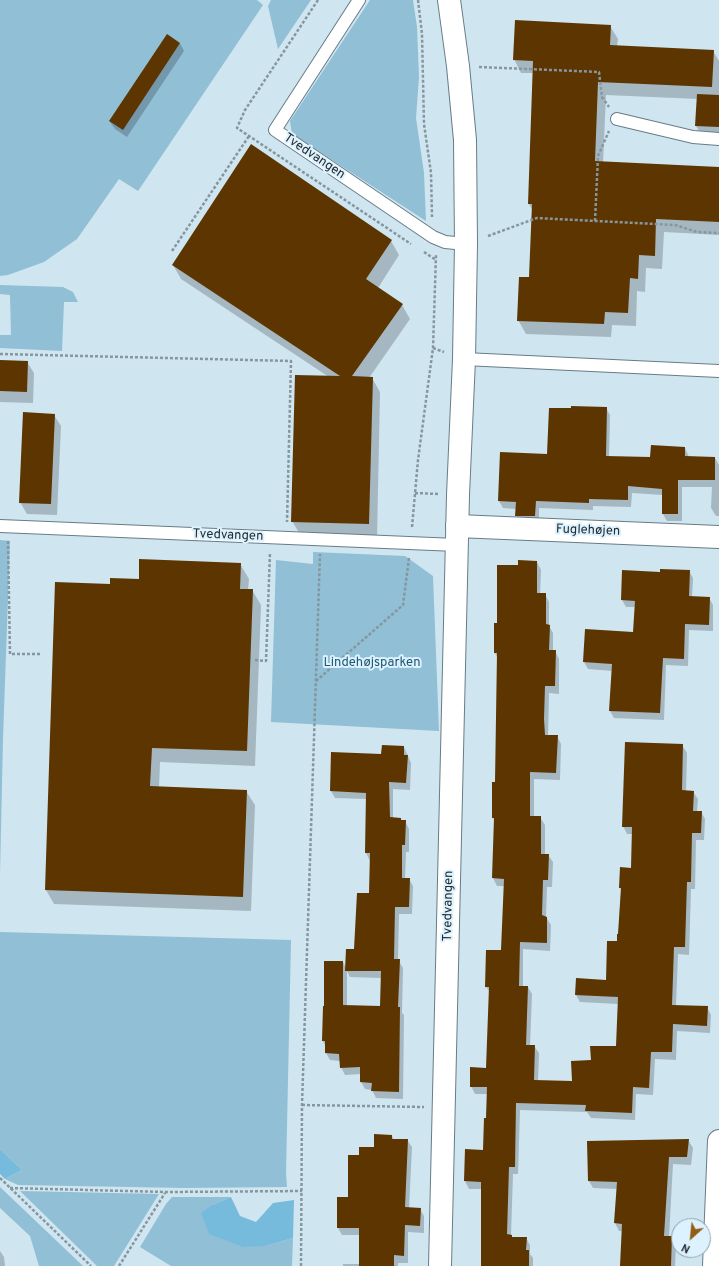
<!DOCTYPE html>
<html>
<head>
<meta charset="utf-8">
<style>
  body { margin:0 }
  #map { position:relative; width:719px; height:1266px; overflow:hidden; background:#cfe5f0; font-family:Overpass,sans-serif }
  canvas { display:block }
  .north { position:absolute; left:671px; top:1218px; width:40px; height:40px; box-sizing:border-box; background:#dcf2fe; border:1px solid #92a3ac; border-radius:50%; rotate:207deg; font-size:11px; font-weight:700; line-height:16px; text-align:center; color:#242c30 }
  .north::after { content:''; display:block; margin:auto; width:14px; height:18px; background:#945d16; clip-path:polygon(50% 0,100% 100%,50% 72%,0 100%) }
</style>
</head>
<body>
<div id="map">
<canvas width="719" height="1266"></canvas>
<div class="north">N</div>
</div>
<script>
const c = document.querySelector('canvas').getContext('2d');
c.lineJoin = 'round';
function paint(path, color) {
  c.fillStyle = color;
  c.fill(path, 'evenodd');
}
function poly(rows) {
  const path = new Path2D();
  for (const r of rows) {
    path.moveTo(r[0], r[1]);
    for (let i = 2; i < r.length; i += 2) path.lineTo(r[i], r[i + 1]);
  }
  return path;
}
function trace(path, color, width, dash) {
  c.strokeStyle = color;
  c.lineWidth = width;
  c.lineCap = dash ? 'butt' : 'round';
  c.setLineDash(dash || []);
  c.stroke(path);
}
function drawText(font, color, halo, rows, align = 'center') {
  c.font = font + ' Overpass,sans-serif';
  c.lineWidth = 4;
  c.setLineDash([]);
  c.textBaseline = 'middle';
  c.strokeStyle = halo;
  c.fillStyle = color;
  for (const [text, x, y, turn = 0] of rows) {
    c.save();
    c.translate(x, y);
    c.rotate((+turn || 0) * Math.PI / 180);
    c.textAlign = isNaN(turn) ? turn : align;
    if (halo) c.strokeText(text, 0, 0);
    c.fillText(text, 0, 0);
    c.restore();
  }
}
paint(poly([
  [0,0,257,0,263,5,138,191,119,179,77,239,44,262,8,275,0,276],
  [271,0,311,0,278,49,268,6],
  [370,0,413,0,417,27,419,77,416,118,424,173,426,221,292,134,290,121],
  [0,285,63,287,73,292,78,302,64,302,62,351,0,348,0,335,11,335,10,295,0,294],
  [0,540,10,541,3,738,0,875],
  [313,552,405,556,433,576,439,731,271,722,276,560,313,564],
  [0,932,291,940,286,1173,287,1187,185,1188,18,1185,5,1179,22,1170,0,1149],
  [0,1187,83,1266,39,1266,30,1236,0,1208],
  [20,1191,159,1194,114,1266,97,1266],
  [172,1197,231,1197,212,1205,266,1246,293,1238,292,1266,171,1266,140,1247,166,1204]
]), '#90bfd6');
paint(poly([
  [0,1149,22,1170,5,1179,0,1174],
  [231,1197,240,1216,256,1222,273,1203,294,1200,293,1238,266,1246,243,1247,209,1234,201,1213,212,1205]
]), '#77bbdc');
paint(poly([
  [610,26,618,39,617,46,713,51,719,61,719,134,701,134,696,126,698,99,606,95,603,163,719,168,719,235,664,232,662,269,646,268,645,292,637,291,636,326,612,325,611,337,526,334,518,320,530,278,533,211,529,204,534,73,521,73,514,59],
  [180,43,184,51,127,137,115,129,110,122],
  [391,241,399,255,378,288,402,305,410,319,369,378,372,378,380,392,377,538,301,536,292,521,329,377,181,279,173,265],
  [0,361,27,362,34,373,33,403,0,402],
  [606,408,610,415,609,457,651,458,685,448,689,457,715,458,719,465,719,516,716,516,711,508,712,487,682,487,682,521,667,521,663,514,663,495,632,493,631,507,593,506,593,510,539,508,539,523,520,522,516,515,516,509,503,508,499,501,548,455],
  [54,415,61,426,57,515,27,514,20,502],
  [537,562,541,570,540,594,545,594,549,602,549,626,553,633,553,651,555,651,559,659,559,694,549,693,548,736,557,736,561,744,560,780,534,779,534,817,540,817,545,825,545,855,548,855,553,862,552,887,547,887,546,917,551,925,550,951,523,949,523,987,528,987,532,994,530,1046,534,1046,539,1053,538,1081,573,1082,592,1060,617,1047,619,1004,580,1002,576,995,607,981,618,942,621,890,620,888,632,869,633,834,627,834,623,826,682,745,687,753,686,791,693,792,698,799,697,812,701,812,705,819,704,840,696,840,695,889,691,889,689,955,678,954,676,1006,707,1007,711,1015,710,1033,677,1031,676,1060,655,1059,653,1095,636,1094,635,1120,591,1118,587,1112,520,1110,518,1174,513,1174,511,1235,512,1238,526,1238,530,1245,530,1254,533,1258,533,1266,481,1266,482,1189,469,1189,465,1181,466,1150,484,1151,488,1094,475,1094,471,1086,487,1069,490,992,486,987,502,951,505,886,497,886,493,878,495,821,493,818,496,783,498,659,495,653,498,624,519,566],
  [240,564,249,579,248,590,252,590,261,605,255,766,160,762,159,788,246,791,255,805,251,911,54,904,46,890,111,585],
  [689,571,693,578,692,597,709,598,713,605,713,631,689,630,688,666,666,665,664,720,614,718,610,711,612,671,588,669,584,662,586,631,634,633,636,607,626,607,622,600,661,573],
  [404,747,411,763,410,790,393,789,393,818,401,819,402,821,405,821,409,829,409,852,406,852,405,879,409,879,413,886,412,914,399,914,398,960,403,968,402,1013,404,1015,403,1099,376,1098,372,1090,365,1089,361,1082,361,1074,345,1075,341,1067,340,1061,330,1060,326,1053,326,1047,323,1041,343,962,346,968,355,950,370,894,370,861,366,853,367,799,335,798,331,791,382,755],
  [347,971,350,977,381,978,381,1007,347,1007],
  [392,1136,394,1140,407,1140,412,1147,409,1208,420,1209,424,1216,424,1233,408,1232,408,1263,398,1263,398,1266,343,1266,343,1264,360,1264,360,1235,342,1235,338,1228,349,1198,360,1156,375,1148],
  [688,1140,693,1148,691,1165,673,1164,669,1237,672,1237,676,1245,675,1266,621,1266,623,1231,619,1231,615,1223,617,1189,593,1188,589,1181],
  [0,1251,4,1257,5,1266,0,1266]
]), '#0003');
paint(poly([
  [515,20,611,25,610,45,714,50,712,87,598,82,595,161,719,167,719,222,656,219,655,256,639,255,638,279,630,278,628,313,605,312,604,324,517,321,519,277,529,277,532,204,528,204,533,61,513,60],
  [167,34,180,43,123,130,109,121],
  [697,94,719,95,719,127,695,126],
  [251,144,392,240,366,279,403,304,352,376,373,377,369,524,291,522,295,375,340,376,172,265],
  [0,360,28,361,27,392,0,391],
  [571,406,607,407,606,456,650,457,651,445,685,447,685,456,715,457,715,480,678,480,678,514,662,514,662,489,628,486,628,500,589,499,589,503,536,501,535,516,515,516,516,502,498,501,500,452,547,454,549,408,571,408],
  [23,412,55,414,51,504,19,503],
  [139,559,241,563,240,589,253,589,247,751,152,748,150,786,247,790,243,897,45,890,55,582,110,584,110,578,139,579],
  [518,560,537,561,537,593,546,593,546,624,550,625,549,650,556,650,555,686,545,686,544,719,545,735,558,735,556,773,530,772,530,816,541,816,541,854,549,854,548,880,543,880,542,915,547,917,547,943,520,942,519,986,528,986,526,1045,535,1045,534,1080,572,1081,571,1061,591,1060,590,1046,616,1046,618,997,575,995,576,978,606,980,607,941,617,941,617,934,618,934,621,888,619,888,620,867,631,868,632,827,622,827,625,742,683,744,682,790,694,791,693,811,702,811,701,833,692,833,691,882,687,882,685,947,674,947,672,1005,708,1006,707,1026,673,1024,672,1052,651,1052,649,1088,633,1087,632,1113,585,1111,586,1105,516,1103,515,1167,509,1167,507,1234,512,1235,512,1237,527,1237,526,1250,529,1250,529,1266,481,1266,481,1182,464,1181,465,1149,483,1150,484,1118,486,1118,487,1087,470,1087,470,1067,486,1068,489,987,485,987,486,950,501,950,504,879,492,878,494,818,492,818,492,782,495,782,497,653,494,653,494,623,497,623,497,565,518,565],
  [660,569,690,570,689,596,710,597,709,625,685,624,684,659,663,658,660,713,609,711,612,664,583,662,585,629,633,632,635,601,621,600,622,570,660,572],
  [382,745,404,746,404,755,408,755,406,783,389,782,390,817,401,818,401,820,406,820,405,845,402,845,402,878,410,878,409,907,395,907,394,959,400,959,398,1007,400,1007,399,1092,371,1091,372,1083,360,1082,360,1067,340,1068,339,1054,325,1053,325,1041,322,1041,323,1006,324,1006,324,961,343,961,343,1005,380,1006,381,971,345,971,346,949,354,949,357,893,369,893,370,853,365,853,366,793,330,791,331,752,381,754],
  [374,1134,392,1135,392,1139,408,1139,405,1207,421,1208,420,1226,405,1225,404,1256,394,1255,394,1266,359,1266,359,1228,337,1228,337,1197,348,1197,348,1155,359,1155,359,1147,374,1147],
  [689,1139,687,1157,669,1157,664,1236,672,1236,671,1266,620,1266,622,1224,614,1223,617,1182,588,1181,587,1141]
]), '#5c3500');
const lane = poly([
  [359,0,275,130,433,237,445,242,466,244],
  [617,119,693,137,719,139],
  [464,359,719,371],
  [0,526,457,545]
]);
const street = poly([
  [457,526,719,537],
  [714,1266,719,1141]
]);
const secondary = poly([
  [440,1266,458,495,464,359,466,244,465,140,458,66,449,0]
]);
trace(lane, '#687c86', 14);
trace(street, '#687c86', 24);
trace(secondary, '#687c86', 24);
trace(poly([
  [318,0,245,110,237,128,411,244],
  [418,0,422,34,424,124,431,173,432,217],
  [479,67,599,72,602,97,609,107],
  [595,221,598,156,609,131],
  [488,236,537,218,675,225,697,232,719,233],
  [172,251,249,136],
  [424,252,436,260],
  [433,348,444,352],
  [0,354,291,361,287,522],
  [415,493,438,494],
  [412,527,418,460,433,348,436,255],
  [8,541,10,654,41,654],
  [255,660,266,661,270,553],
  [316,681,403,605,409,558],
  [302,1105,424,1107],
  [0,1178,91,1266],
  [10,1188,166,1192,302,1191],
  [119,1266,165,1193],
  [301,1266,302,1105,320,554]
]), '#86969e', 2.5, [3, 2]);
trace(lane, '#fff', 12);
trace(street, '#fff', 22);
trace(secondary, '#fff', 22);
drawText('13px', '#242c30', '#dcf2fe', [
  ["Tvedvangen",314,157,34],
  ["Fuglehøjen",588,531,2],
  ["Tvedvangen",228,536,2],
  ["Tvedvangen",449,906,-89]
]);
drawText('13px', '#21576f', '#dcf2fe', [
  ["Lindehøjsparken",372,663]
]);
</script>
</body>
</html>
